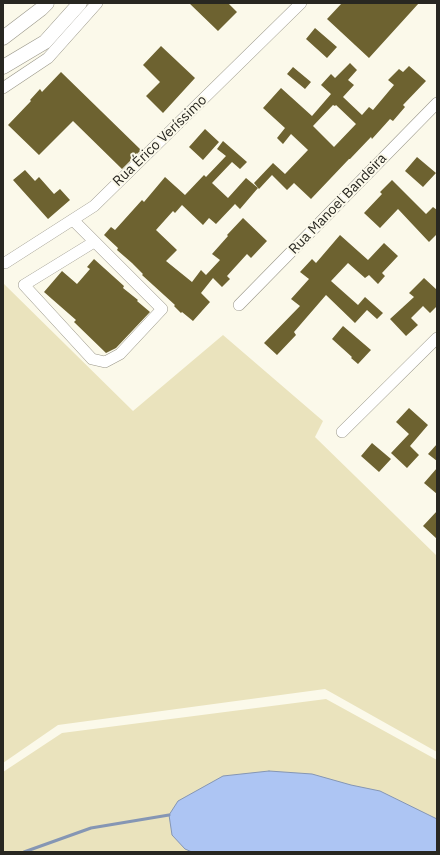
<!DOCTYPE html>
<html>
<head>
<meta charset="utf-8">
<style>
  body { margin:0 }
  #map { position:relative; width:440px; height:855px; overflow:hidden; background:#fbf9ea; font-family:"IBM Plex Sans",sans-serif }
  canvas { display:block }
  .frame { position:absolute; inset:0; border:4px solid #282721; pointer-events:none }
</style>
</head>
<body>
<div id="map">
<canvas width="440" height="855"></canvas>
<div class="frame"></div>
</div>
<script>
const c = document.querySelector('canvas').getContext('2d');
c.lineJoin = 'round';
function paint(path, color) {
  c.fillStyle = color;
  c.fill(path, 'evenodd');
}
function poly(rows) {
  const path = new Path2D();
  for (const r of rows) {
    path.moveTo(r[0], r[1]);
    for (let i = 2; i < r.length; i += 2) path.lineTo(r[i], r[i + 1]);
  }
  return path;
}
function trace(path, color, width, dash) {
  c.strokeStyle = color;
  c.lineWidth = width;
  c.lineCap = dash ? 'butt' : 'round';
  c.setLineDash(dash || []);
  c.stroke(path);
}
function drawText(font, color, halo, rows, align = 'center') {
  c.font = font + ' "IBM Plex Sans",sans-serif';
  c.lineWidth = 4;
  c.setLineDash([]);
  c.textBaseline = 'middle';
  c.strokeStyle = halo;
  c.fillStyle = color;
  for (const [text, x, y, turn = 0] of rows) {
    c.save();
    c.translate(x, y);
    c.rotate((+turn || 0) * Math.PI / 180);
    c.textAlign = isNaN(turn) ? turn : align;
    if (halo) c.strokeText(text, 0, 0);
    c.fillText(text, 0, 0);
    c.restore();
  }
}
paint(poly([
  [3,283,133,411,223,335,323,421,315,437,437,556,437,752,325,689,58,725,3,763],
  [326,699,437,760,437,852,3,852,3,772,62,733]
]), '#eae3bd');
const water = poly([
  [269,771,312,774,351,785,380,791,437,819,437,852,192,852,185,849,172,835,169,815,178,801,223,776,269,771]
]);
paint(water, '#adc5f3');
trace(water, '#8596b4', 1);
trace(poly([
  [24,852,91,828,169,815]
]), '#8596b4', 3);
paint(poly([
  [189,3,228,3,237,12,218,31],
  [342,3,419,3,369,58,327,19],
  [315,28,337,47,327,58,306,39],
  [161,46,195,78,163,113,146,96,160,82,143,65],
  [350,63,357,70,348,80,354,85,343,97,362,115,369,107,373,110,394,85,388,80,399,69,403,72,409,66,426,81,403,105,405,107,393,121,390,119,372,139,371,137,350,159,349,159,311,199,294,183,287,190,272,175,259,189,254,183,273,163,285,174,308,150,291,134,283,144,277,138,285,128,263,108,281,88,312,116,331,94,321,85,331,74,335,78],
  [333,105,335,106,336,105,356,124,334,147,313,126],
  [293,67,311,82,305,89,287,74],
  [61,72,141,150,122,169,73,121,39,155,8,125,31,101,30,100,40,89,42,92],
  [205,129,219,142,203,160,189,147],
  [223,141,247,162,240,169,232,162,212,183,228,198,246,178,258,188,240,209,235,204,216,224,209,218,203,225,182,205,175,213,173,211,156,230,177,250,166,261,192,282,201,270,206,275,220,260,212,254,228,236,227,235,243,218,267,241,251,258,247,254,227,276,230,279,222,287,213,278,201,293,210,302,193,321,182,312,181,313,174,306,175,305,142,275,143,274,132,263,117,250,118,248,104,235,111,227,115,230,142,200,144,202,165,177,185,195,204,175,206,177,226,156,217,149],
  [417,157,436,173,423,187,405,171],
  [25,170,35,181,39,177,54,194,60,189,70,200,48,219,13,180],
  [392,180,426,214,433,207,437,210,437,234,429,242,398,209,380,228,364,213,382,194,380,192],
  [340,235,368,260,384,243,398,256,382,273,385,276,378,284,369,275,365,278,348,263,331,281,358,305,365,297,383,313,377,319,367,310,355,323,326,295,294,332,296,335,277,355,264,343,300,306,291,299,309,279,300,272,312,259,316,263],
  [94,259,124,286,123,288,138,300,137,301,150,312,116,348,106,353,74,322,76,320,44,292,62,271,77,284,90,269,87,267],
  [424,278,437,290,437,306,430,313,423,306,411,318,418,325,406,336,390,319,414,297,409,293],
  [343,326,371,350,358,364,351,358,352,357,332,339],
  [409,408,428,425,410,446,419,455,407,468,391,453,409,434,396,422],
  [372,443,391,459,379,472,361,456],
  [437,444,437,461,428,454],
  [437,468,437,494,424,483],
  [437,511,437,539,423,526]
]), '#6d6230');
const minor = poly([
  [3,88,48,58,97,3],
  [73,220,162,309,120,354,105,362,92,359,24,285,94,242],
  [5,263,94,206,301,3],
  [239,305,437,103],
  [342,432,437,338]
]);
const tertiary = poly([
  [3,38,41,9,47,3],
  [3,67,45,42,80,3]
]);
trace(minor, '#999689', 12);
trace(tertiary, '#999689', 15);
trace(minor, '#fff', 11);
trace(tertiary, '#fff', 14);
drawText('14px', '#282721', '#fbf9ea', [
  ["Rua Érico Veríssimo",160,141,-44],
  ["Rua Manoel Bandeira",338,204,-46]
]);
</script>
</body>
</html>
